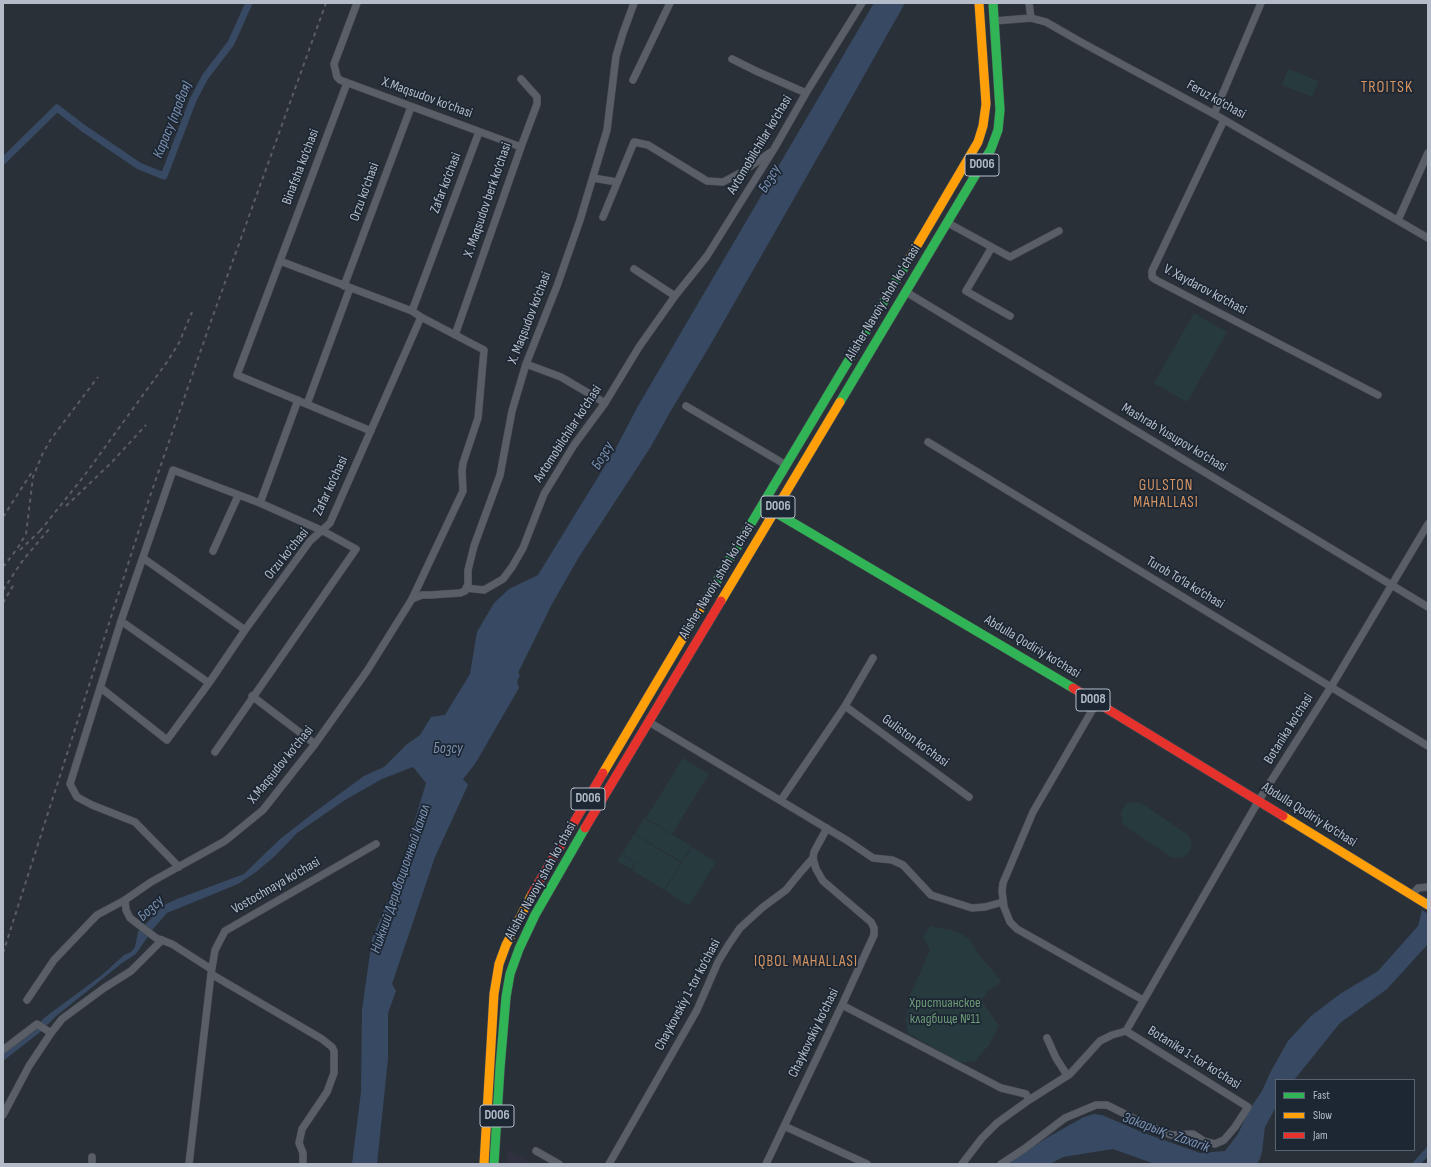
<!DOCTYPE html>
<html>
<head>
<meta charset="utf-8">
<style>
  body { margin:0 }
  #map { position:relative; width:1431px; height:1167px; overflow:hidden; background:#2a3038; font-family:"Sofia Sans Condensed",sans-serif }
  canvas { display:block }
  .frame { position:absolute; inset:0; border:4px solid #b4bcc9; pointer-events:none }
  .legend { position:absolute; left:1275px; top:1079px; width:140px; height:72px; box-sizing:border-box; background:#1d2633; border:1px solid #59626f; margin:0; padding:5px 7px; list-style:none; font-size:12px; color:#b4bcc9 }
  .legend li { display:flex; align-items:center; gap:8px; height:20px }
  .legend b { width:20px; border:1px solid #59626f }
</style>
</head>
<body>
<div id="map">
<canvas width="1431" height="1167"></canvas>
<div class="frame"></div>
<ul class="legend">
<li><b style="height:5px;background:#30b455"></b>Fast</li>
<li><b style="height:5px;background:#ff9f0a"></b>Slow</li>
<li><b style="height:5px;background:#e5322d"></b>Jam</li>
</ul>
</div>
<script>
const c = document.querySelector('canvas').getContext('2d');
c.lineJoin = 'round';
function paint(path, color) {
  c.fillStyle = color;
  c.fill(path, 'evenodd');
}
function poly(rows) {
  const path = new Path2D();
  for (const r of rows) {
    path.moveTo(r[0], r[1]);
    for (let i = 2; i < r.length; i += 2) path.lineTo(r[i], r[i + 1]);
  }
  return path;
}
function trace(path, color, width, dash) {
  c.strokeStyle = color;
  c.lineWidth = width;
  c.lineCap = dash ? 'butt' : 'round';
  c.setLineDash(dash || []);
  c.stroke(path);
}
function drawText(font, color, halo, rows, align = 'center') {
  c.font = font + ' "Sofia Sans Condensed",sans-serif';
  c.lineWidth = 3.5;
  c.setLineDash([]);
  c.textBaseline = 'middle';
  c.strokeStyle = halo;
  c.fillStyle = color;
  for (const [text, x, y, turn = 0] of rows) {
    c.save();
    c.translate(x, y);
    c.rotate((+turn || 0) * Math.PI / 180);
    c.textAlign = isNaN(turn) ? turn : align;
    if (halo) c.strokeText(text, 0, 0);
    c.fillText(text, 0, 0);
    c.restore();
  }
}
paint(poly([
  [507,1150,535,1164,507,1164]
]), '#31303e');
paint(poly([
  [1288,69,1319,81,1312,97,1282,85],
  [1194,313,1227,332,1187,402,1154,383],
  [683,758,709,774,672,834,646,818],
  [1131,802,1141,803,1187,834,1190,837,1192,846,1188,854,1180,858,1171,857,1125,826,1122,822,1121,812,1126,804],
  [644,818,691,846,682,862,635,834],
  [634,834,681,863,664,890,632,870,636,863,622,854],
  [692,847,716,862,689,906,665,890],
  [621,854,635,863,631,869,617,861],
  [931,926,958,932,969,939,976,951,1002,982,989,990,981,1000,999,1026,989,1045,975,1061,959,1063,908,1033,906,1021,910,995,930,950,923,937]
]), '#273a3e');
paint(poly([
  [874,3,905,3,839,120,712,342,669,414,650,448,579,557,552,604,518,673,520,675,517,682,519,688,475,764,463,779,468,785,435,857,392,984,396,991,388,1013,388,1059,377,1164,352,1164,361,1092,362,1010,372,939,399,874,426,783,413,767,382,779,345,800,297,833,275,856,256,872,238,884,167,913,153,929,136,954,122,963,55,1017,39,1033,3,1061,3,1055,34,1029,44,1018,102,975,124,955,131,952,135,947,138,932,164,905,177,899,244,874,279,840,312,814,364,776,384,767,406,745,420,735,431,717,445,715,470,674,477,632,494,603,509,589,538,575,617,446,638,406],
  [1422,910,1428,914,1428,944,1387,989,1340,1023,1294,1080,1276,1080,1276,1107,1265,1127,1262,1152,1260,1159,1257,1164,1155,1164,1113,1149,1063,1157,1050,1164,1005,1164,1050,1136,1084,1117,1094,1114,1102,1115,1144,1133,1200,1153,1225,1151,1238,1134,1249,1110,1262,1091,1271,1071,1288,1041,1311,1016,1340,994,1378,971,1418,926]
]), '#384963');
trace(poly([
  [3,161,57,108,83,128,139,166,164,176,193,100,205,77,231,43,249,3],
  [1416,1164,1428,1151]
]), '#384963', 7);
const street = poly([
  [357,3,334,64,337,77,340,80,521,147],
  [1029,3,1031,18],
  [994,21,1031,18,1046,22,1079,41,1214,114,1428,238],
  [732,59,756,71,806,93],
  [633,80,670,3],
  [347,83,237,375,371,431],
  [1214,114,1261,3],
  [1224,120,1152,271,1152,277,1156,280,1378,395],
  [593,178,617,182],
  [603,217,634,142,648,145,707,181,723,182,742,172,771,152],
  [1398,220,1428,153],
  [948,223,1010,257,1059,231],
  [992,247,966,291,1010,316],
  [634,269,675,296],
  [344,286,411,107],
  [906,292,1428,607],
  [412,311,479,132],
  [455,335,521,147,537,104,537,97,521,79],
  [526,364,561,377,605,403],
  [307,404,350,288],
  [686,406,786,465],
  [928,442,1428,746],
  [260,503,298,400],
  [213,551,238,496],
  [143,558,245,630],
  [466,588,484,590,503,579,512,567,523,548,544,494,574,445,605,403,639,347,675,296,707,256,774,149,806,93,862,3],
  [412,599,422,595,430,595,460,593,465,591,468,584,468,570,474,546,500,475,512,411,526,364,557,286,580,220,607,130,616,56,623,33,634,3],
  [121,621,209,683],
  [101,688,167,740,209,683,245,630,310,541,330,523,421,317],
  [252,696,315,744],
  [1097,702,1033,812,1003,883,1002,891,1004,907,1010,922,1017,929,1143,1000],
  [845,706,969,797],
  [649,722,848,841,873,858,892,860,903,865,931,895,972,908,985,907,1003,902],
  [781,800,845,706,873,658],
  [179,867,135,822,92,805,77,797,70,784,121,621,173,470,260,503,323,531,356,549,215,752],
  [1412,895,1418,888,1428,887],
  [125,900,126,910,130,918,156,938,172,944,211,969],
  [211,974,322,1039,332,1047,334,1051,334,1073,327,1092,302,1129,299,1143,303,1153,303,1164],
  [27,1000,54,960,97,915,125,900,151,882,225,841,263,810,315,744,367,671,412,599,463,491,462,471,463,463,478,418,484,350,421,317,412,311,280,261],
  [842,1005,1001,1088,1026,1094,1029,1100],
  [1126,1031,1259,800,1331,687,1428,524],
  [1047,1038,1056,1058,1067,1075],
  [3,1050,37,1024,51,1033],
  [3,1115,29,1066,51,1033,62,1019,104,988,131,971,162,940],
  [784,1126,867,1164],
  [536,1151,559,1164],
  [92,1157,92,1164],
  [189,1164,211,974,215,950,225,931,376,844],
  [609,1164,697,1010,718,962,729,944,740,928,763,907,786,890,799,874,813,858],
  [766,1164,842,1005,874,935,874,928,871,922,823,881,816,869,813,858,814,852,827,828],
  [962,1164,982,1138,997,1123,1029,1100,1070,1074,1100,1041,1112,1035,1126,1031],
  [1001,1164,1024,1149,1065,1118,1096,1105,1107,1105,1143,1123,1171,1135,1193,1134,1204,1141,1215,1144,1224,1140,1235,1127,1248,1107,1126,1031]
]);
const fast = poly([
  [840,402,991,149,998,130,1000,110,993,3],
  [768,508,1073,688],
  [706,599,908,261],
  [494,1164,500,1068,506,997,510,974,519,949,535,915,585,828]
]);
const slow = poly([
  [908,261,978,142,983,126,986,104,979,3],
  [721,601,840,402],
  [603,773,706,599],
  [1283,816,1428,905],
  [484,1164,494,994,499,964,506,945,532,894]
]);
const jam = poly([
  [1073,688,1283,816],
  [585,828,721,601],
  [532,894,603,773]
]);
trace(street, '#484c53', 8);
trace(fast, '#484c55', 10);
trace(slow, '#484c55', 10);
trace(jam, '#484c55', 10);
trace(street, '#5a5e66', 7);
trace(fast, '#30b455', 9);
trace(slow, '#ff9f0a', 9);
trace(jam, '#e5322d', 9);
trace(poly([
  [66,506,111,463,146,425],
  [3,517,32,472],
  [40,531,84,476,167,362,179,343,192,312],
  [20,550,43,528],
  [3,567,17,549,26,534,33,477,42,455,51,439,98,377],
  [3,590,23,560,50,528],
  [3,603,14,584],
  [3,953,148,502,210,324,326,3]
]), '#595d64', 2, [4, 4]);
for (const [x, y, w] of [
  [982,165,34],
  [778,507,34],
  [1093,700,34],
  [588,799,34],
  [497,1116,34]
]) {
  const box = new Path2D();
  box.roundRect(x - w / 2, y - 11, w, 22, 3);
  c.fillStyle = '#1d2633';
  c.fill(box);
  trace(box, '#b4bcc9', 1);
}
drawText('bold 13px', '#b4bcc9', null, [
  ["D006",982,165],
  ["D006",778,507],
  ["D008",1093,700],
  ["D006",588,799],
  ["D006",497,1116]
]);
drawText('14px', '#b4bcc9', '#1d2633', [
  ["X.Maqsudov ko‘chasi",427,98,20],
  ["Feruz ko‘chasi",1216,100,29],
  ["Avtomobilchilar ko‘chasi",760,145,-59],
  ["Binafsha ko‘chasi",301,167,-69],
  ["Zafar ko‘chasi",446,183,-69],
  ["Orzu ko‘chasi",365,192,-70],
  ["X .Maqsudov berk ko‘chasi",488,200,-71],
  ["V. Xaydarov ko‘chasi",1205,290,28],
  ["Alisher Navoiy shoh koʻchasi",883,303,-59],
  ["X. Maqsudov ko‘chasi",530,318,-69],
  ["Avtomobilchilar ko‘chasi",568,434,-57],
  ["Mashrab Yusupov ko‘chasi",1174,438,31],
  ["Zafar ko‘chasi",331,486,-65],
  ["Orzu ko‘chasi",287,554,-51],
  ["Alisher Navoiy shoh koʻchasi",717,581,-59],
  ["Turob To‘la ko‘chasi",1185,583,31],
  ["Abdulla Qodiriy ko‘chasi",1032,647,31],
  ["Botanika ko‘chasi",1289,729,-58],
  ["Guliston ko‘chasi",915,741,36],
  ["X.Maqsudov ko‘chasi",281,765,-51],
  ["Abdulla Qodiriy ko‘chasi",1309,815,32],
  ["Alisher Navoiy shoh koʻchasi",541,881,-61],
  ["Vostochnaya ko‘chasi",276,886,-30],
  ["Chaykovskiy 1-tor ko‘chasi",688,995,-62],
  ["Chaykovskiy ko‘chasi",814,1033,-64],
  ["Botanika 1-tor ko‘chasi",1194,1058,32]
]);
drawText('14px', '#6b9a76', '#1d2633', [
  ["Христианское",945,1003],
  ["кладбище №11",945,1019]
]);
drawText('italic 15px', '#7c92b1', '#1d2633', [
  ["Карасу (правая)",173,120,-68],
  ["Бозсу",770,179,-59],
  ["Бозсу",603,456,-59],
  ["Бозсу",448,749],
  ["Нижний Деривационный канал",401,879,-71],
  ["Бозсу",151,909,-43],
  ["Закарық - Zaxarik",1166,1133,20]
]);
c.letterSpacing = '1px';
drawText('15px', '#d59563', '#1d2633', [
  ["GULSTON",1166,486],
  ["MAHALLASI",1166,503],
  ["IQBOL MAHALLASI",806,962]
]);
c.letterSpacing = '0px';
c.letterSpacing = '1px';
drawText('16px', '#d59563', '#1d2633', [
  ["TROITSK",1387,88]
]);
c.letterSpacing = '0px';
</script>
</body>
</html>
